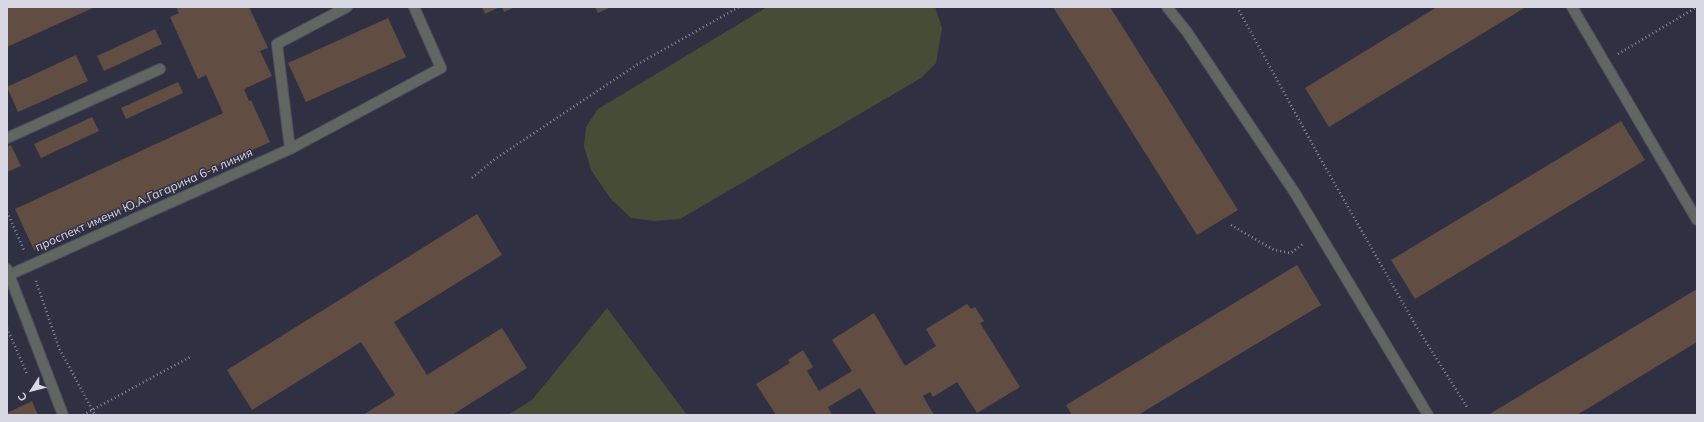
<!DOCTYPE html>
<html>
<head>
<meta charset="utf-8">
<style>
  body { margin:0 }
  #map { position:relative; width:1704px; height:422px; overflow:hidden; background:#303043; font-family:Mulish,sans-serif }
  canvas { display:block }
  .frame { position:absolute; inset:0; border:8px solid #d9d9e6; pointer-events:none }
  .north { position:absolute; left:12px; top:370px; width:40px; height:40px; -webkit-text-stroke:3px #303043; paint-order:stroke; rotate:234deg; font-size:11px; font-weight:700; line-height:16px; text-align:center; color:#d9d9e6 }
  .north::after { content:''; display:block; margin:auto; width:14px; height:18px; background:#d9d9e6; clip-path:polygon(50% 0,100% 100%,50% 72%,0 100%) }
</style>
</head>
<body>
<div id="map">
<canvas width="1704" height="422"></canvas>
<div class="frame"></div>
<div class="north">С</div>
</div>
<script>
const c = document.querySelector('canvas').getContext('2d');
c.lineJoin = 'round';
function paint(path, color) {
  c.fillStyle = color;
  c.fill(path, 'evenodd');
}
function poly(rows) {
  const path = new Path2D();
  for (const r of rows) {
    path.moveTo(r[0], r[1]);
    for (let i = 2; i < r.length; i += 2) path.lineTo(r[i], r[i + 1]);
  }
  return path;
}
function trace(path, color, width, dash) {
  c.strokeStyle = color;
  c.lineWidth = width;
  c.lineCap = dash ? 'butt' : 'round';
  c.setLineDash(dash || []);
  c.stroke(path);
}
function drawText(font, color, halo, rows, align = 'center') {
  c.font = font + ' Mulish,sans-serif';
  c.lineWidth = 3;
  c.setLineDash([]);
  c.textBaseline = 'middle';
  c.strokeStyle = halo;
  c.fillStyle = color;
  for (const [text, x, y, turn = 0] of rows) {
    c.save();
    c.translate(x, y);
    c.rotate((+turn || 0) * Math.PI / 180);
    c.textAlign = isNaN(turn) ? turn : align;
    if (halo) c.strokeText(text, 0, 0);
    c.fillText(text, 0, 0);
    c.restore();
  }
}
paint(poly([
  [767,7,935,7,942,28,936,63,921,78,680,219,654,221,631,218,611,199,591,170,584,146,586,127,598,109],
  [607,308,687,415,508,415,532,400]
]), '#464d36');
paint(poly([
  [7,7,95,7,7,47],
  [176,7,249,7,268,48,260,51,272,76,244,89,249,101,251,100,270,142,34,250,15,209,223,113,206,75,198,79,170,17,179,13],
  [482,7,500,7,485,14],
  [502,7,515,7,504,12],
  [595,7,611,7,598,13],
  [1053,7,1110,7,1238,210,1197,235],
  [1437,7,1526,7,1329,127,1305,88],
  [388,18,406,57,306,102,288,63],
  [155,29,162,44,104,71,97,56],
  [76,55,88,81,18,112,7,87],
  [178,82,183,93,126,119,121,108],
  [92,117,99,131,41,158,34,144],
  [1621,121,1645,160,1415,299,1391,260],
  [11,145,21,166,7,172,7,147],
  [477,214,502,255,394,322,427,375,502,328,527,368,452,415,363,415,395,395,361,342,252,410,227,370],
  [1297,265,1321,305,1138,415,1072,415,1066,405],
  [1697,289,1697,342,1577,415,1488,415],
  [967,304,971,309,975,307,984,321,980,323,1020,387,977,413,957,382,933,397,930,392,923,396,934,415,877,415,860,388,828,407,832,415,776,415,756,384,790,363,788,360,803,350,813,367,807,371,819,391,852,371,832,340,874,313,905,366,936,346,926,329],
  [32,401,38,415,7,415,7,413]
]), '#624d43');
const service = poly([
  [347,7,277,44,290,149,441,68,414,7],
  [7,138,160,69],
  [9,275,290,149]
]);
const minor = poly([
  [1167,7,1187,32,1295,193,1428,415],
  [1572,7,1697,220],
  [7,269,63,415]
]);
trace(service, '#4e4e60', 12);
trace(minor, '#4e4e60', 12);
trace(poly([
  [1237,7,1320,158,1416,326,1467,407],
  [1618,54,1697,7],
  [472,178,495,159,638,64,739,7],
  [7,212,24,250],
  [1231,225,1274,250,1291,253,1304,243],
  [36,281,59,348,95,415],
  [7,328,27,374],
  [83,415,190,357]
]), '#8d8d9d', 2.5, [1, 3]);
trace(service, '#5f6760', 10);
trace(minor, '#5f6760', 10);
drawText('12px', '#d9d9e6', '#303043', [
  ["проспект имени Ю.А.Гагарина 6-я линия",144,200,-24]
]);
</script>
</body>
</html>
